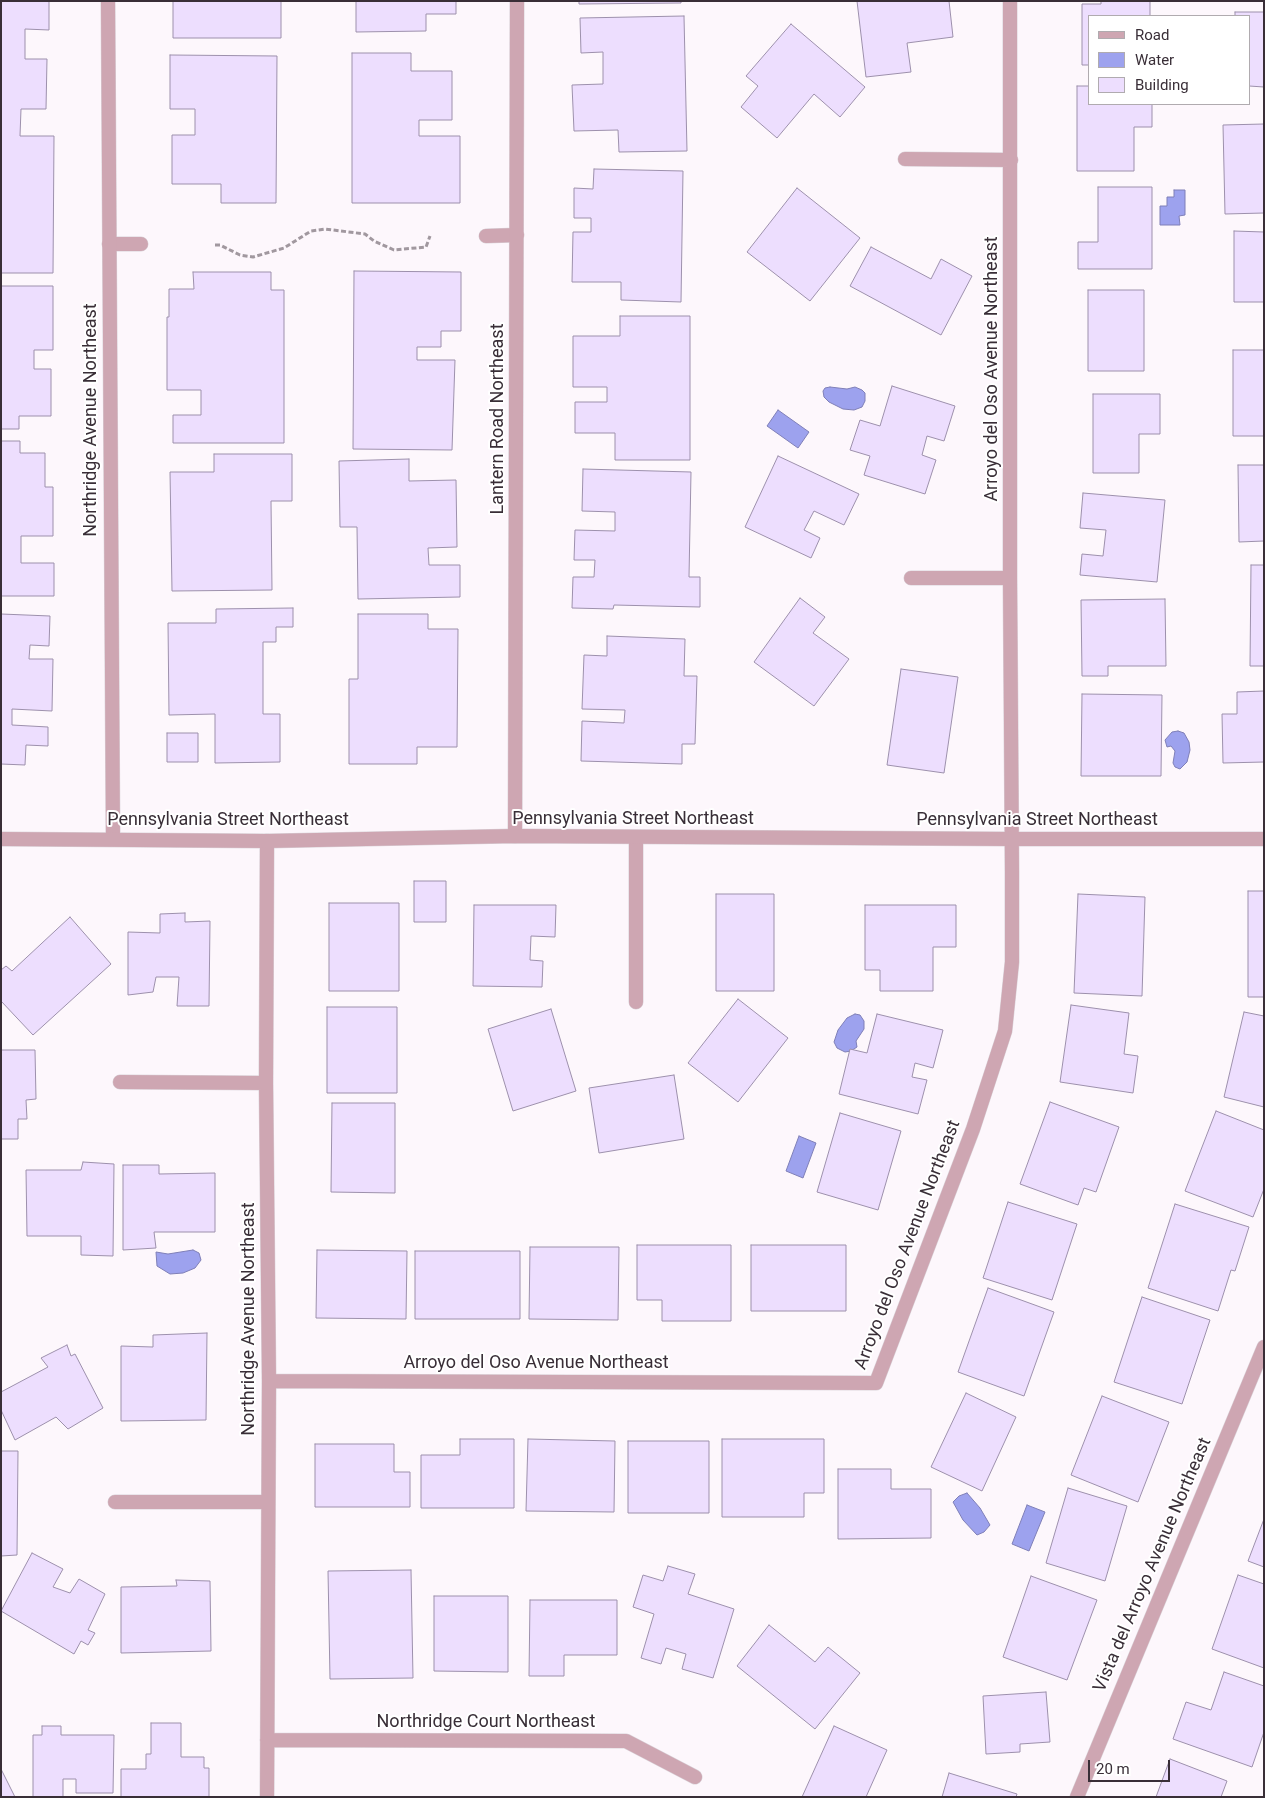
<!DOCTYPE html>
<html>
<head>
<meta charset="utf-8">
<style>
  body { margin:0 }
  #map { position:relative; width:1265px; height:1798px; overflow:hidden; background:#fdf7fc; font-family:Roboto,sans-serif }
  canvas { display:block }
  .frame { position:absolute; inset:0; border:2px solid #392e37; pointer-events:none }
  .legend { position:absolute; left:1088px; top:15px; width:162px; height:90px; box-sizing:border-box; background:#fff; border:1px solid #b0abaf; margin:0; padding:6px 9px; list-style:none; font-size:15px; color:#392e37 }
  .legend li { display:flex; align-items:center; gap:10px; height:25px }
  .legend b { width:25px; border:1px solid #b0abaf }
  .scale { position:absolute; left:1088px; top:1760px; width:82px; height:22px; box-sizing:border-box; border:2px solid #392e37; border-top:0; padding-left:6px; font-size:15px; line-height:18px; white-space:nowrap; color:#392e37; -webkit-text-stroke:4px #fff; paint-order:stroke }
</style>
</head>
<body>
<div id="map">
<canvas width="1265" height="1798"></canvas>
<div class="frame"></div>
<ul class="legend">
<li><b style="height:6px;background:#cea6b2"></b>Road</li>
<li><b style="height:14px;background:#9da2ee"></b>Water</li>
<li><b style="height:14px;background:#eddefe"></b>Building</li>
</ul>
<div class="scale">20 m</div>
</div>
<script>
const c = document.querySelector('canvas').getContext('2d');
c.lineJoin = 'round';
function paint(path, color) {
  c.fillStyle = color;
  c.fill(path, 'evenodd');
}
function poly(rows) {
  const path = new Path2D();
  for (const r of rows) {
    path.moveTo(r[0], r[1]);
    for (let i = 2; i < r.length; i += 2) path.lineTo(r[i], r[i + 1]);
  }
  return path;
}
function trace(path, color, width, dash) {
  c.strokeStyle = color;
  c.lineWidth = width;
  c.lineCap = dash ? 'butt' : 'round';
  c.setLineDash(dash || []);
  c.stroke(path);
}
function drawText(font, color, halo, rows, align = 'center') {
  c.font = font + ' Roboto,sans-serif';
  c.lineWidth = 4;
  c.setLineDash([]);
  c.textBaseline = 'middle';
  c.strokeStyle = halo;
  c.fillStyle = color;
  for (const [text, x, y, turn = 0] of rows) {
    c.save();
    c.translate(x, y);
    c.rotate((+turn || 0) * Math.PI / 180);
    c.textAlign = isNaN(turn) ? turn : align;
    if (halo) c.strokeText(text, 0, 0);
    c.fillText(text, 0, 0);
    c.restore();
  }
}
const water = poly([
  [1174,190,1185,190,1185,215,1179,216,1180,225,1160,225,1160,206,1167,206,1167,197,1174,197,1174,190],
  [830,387,847,389,855,387,862,390,865,393,865,401,862,407,854,410,843,409,829,402,824,397,823,391,825,388,830,387],
  [778,410,809,432,798,448,767,426,778,410],
  [1178,731,1184,733,1189,742,1190,750,1187,762,1180,769,1175,767,1173,763,1175,751,1171,746,1167,747,1165,740,1172,732,1178,731],
  [855,1014,860,1015,864,1021,864,1029,856,1041,857,1047,851,1051,845,1052,837,1048,834,1042,838,1030,847,1018,855,1014],
  [799,1136,816,1143,803,1178,786,1171,799,1136],
  [193,1250,199,1253,201,1260,195,1268,183,1273,170,1274,157,1266,156,1252,168,1254,193,1250],
  [967,1493,980,1508,990,1525,984,1532,977,1535,963,1520,953,1502,959,1496,967,1493],
  [1027,1505,1045,1512,1029,1551,1012,1544,1027,1505]
]);
paint(water, '#9da2ee');
trace(water, '#7f7fb7', 1);
const building = poly([
  [1,1,49,1,49,30,25,29,25,59,47,59,46,109,21,109,20,136,54,136,53,273,1,273,1,1],
  [173,1,281,1,281,38,173,38,173,1],
  [356,1,456,1,456,14,426,14,426,31,356,32,356,1],
  [579,1,681,1,681,3,579,4,579,1],
  [857,1,949,1,953,37,907,43,911,72,866,77,857,1],
  [1101,1,1150,1,1150,16,1089,16,1089,65,1082,65,1082,4,1101,4,1101,1],
  [1235,12,1264,12,1264,87,1249,86,1249,16,1235,16,1235,12],
  [684,16,687,151,619,152,618,130,574,131,572,85,603,84,603,52,581,53,580,18,684,16],
  [791,24,865,87,840,117,814,94,777,138,741,107,758,86,746,76,791,24],
  [352,53,411,53,411,71,452,71,452,120,419,120,419,136,460,136,460,203,352,203,352,53],
  [170,55,277,56,276,203,221,203,221,184,172,184,172,135,195,135,195,109,170,109,170,55],
  [1077,86,1089,86,1089,104,1152,104,1152,127,1134,127,1134,171,1077,171,1077,86],
  [1264,124,1264,213,1225,214,1223,125,1264,124],
  [594,169,683,171,681,302,621,300,621,282,572,282,573,232,591,232,591,218,574,218,574,188,593,189,594,169],
  [1098,187,1152,187,1152,269,1078,269,1078,242,1098,242,1098,187],
  [797,188,860,238,810,301,747,252,797,188],
  [1234,231,1264,232,1264,302,1234,302,1234,231],
  [871,247,931,279,941,259,972,276,941,335,850,286,871,247],
  [354,271,461,272,461,331,441,331,441,347,417,347,417,360,455,360,452,450,353,449,354,271],
  [193,272,271,272,271,290,284,290,284,443,173,443,173,415,201,415,201,390,167,390,167,317,169,317,169,289,194,289,193,272],
  [1,286,53,286,53,350,34,350,34,369,51,369,51,416,19,416,19,429,1,429,1,286],
  [1088,290,1144,290,1144,371,1088,371,1088,290],
  [620,316,690,316,690,460,615,460,615,433,575,433,575,402,607,402,607,387,573,387,573,336,620,336,620,316],
  [1233,350,1264,350,1264,436,1233,436,1233,350],
  [892,386,955,406,944,441,927,436,922,455,936,460,925,494,864,475,870,456,850,450,860,420,880,426,892,386],
  [1093,394,1160,394,1160,434,1139,434,1139,473,1093,473,1093,394],
  [1,441,20,441,20,453,45,453,45,487,53,487,53,536,21,536,21,563,54,563,54,596,1,596,1,441],
  [214,454,292,454,292,501,271,501,272,590,172,591,170,472,214,472,214,454],
  [778,456,859,494,844,525,814,511,804,530,820,538,811,558,745,527,778,456],
  [409,459,409,481,456,480,457,547,428,548,429,565,460,565,460,597,358,599,357,527,340,527,339,461,409,459],
  [1238,465,1264,465,1264,541,1239,542,1238,465],
  [583,469,691,472,689,577,700,577,700,607,614,605,613,609,572,608,573,577,594,577,595,560,574,560,575,530,615,531,615,512,582,511,583,469],
  [1083,493,1165,500,1157,582,1080,575,1082,554,1103,556,1106,530,1080,528,1083,493],
  [1251,565,1264,565,1264,666,1250,666,1251,565],
  [800,598,825,617,813,633,849,659,814,706,754,662,800,598],
  [1165,599,1166,666,1108,666,1108,676,1082,676,1081,600,1165,599],
  [293,608,293,627,276,627,276,642,263,642,263,714,280,714,280,762,215,763,215,714,169,715,168,623,216,623,216,609,293,608],
  [1,614,50,616,49,646,30,645,29,659,53,659,52,711,12,709,12,725,48,727,48,746,26,745,25,765,1,764,1,614],
  [358,614,428,614,428,629,458,629,457,747,417,747,417,764,349,764,349,679,358,679,358,614],
  [607,636,685,639,684,676,697,676,695,744,682,744,682,764,581,761,582,721,624,723,625,710,582,709,584,655,607,656,607,636],
  [901,669,958,677,944,773,887,765,901,669],
  [1264,691,1264,762,1223,763,1222,714,1237,714,1237,692,1264,691],
  [1082,694,1162,695,1161,776,1081,776,1082,694],
  [167,733,198,733,198,762,167,762,167,733],
  [414,881,446,881,446,922,414,922,414,881],
  [1248,891,1264,891,1264,997,1248,997,1248,891],
  [716,894,774,894,774,991,716,991,716,894],
  [1078,894,1145,897,1142,996,1074,993,1078,894],
  [329,903,399,903,399,991,329,991,329,903],
  [474,905,556,905,555,937,531,936,530,960,543,961,542,987,473,986,474,905],
  [865,905,956,905,956,947,933,947,933,991,880,991,880,970,865,970,865,905],
  [185,913,185,922,210,921,209,1006,177,1006,179,977,156,977,153,992,128,995,128,932,160,933,160,914,185,913],
  [70,917,111,964,33,1035,1,1001,1,970,6,966,12,971,70,917],
  [738,999,788,1038,738,1102,688,1063,738,999],
  [1071,1005,1129,1013,1124,1054,1138,1056,1133,1093,1060,1082,1071,1005],
  [327,1007,397,1007,397,1093,327,1093,327,1007],
  [551,1009,576,1091,513,1111,488,1029,551,1009],
  [1244,1012,1264,1016,1264,1107,1224,1097,1244,1012],
  [877,1014,943,1030,933,1068,915,1063,912,1077,927,1080,918,1114,839,1094,850,1049,867,1053,877,1014],
  [1,1050,35,1050,36,1099,26,1100,27,1119,18,1119,18,1139,1,1139,1,1050],
  [674,1075,684,1139,599,1153,589,1088,674,1075],
  [1050,1102,1119,1127,1096,1192,1084,1188,1078,1205,1020,1184,1050,1102],
  [332,1103,395,1103,395,1193,331,1192,332,1103],
  [1216,1111,1264,1130,1264,1189,1253,1217,1185,1191,1216,1111],
  [840,1113,901,1131,878,1210,817,1192,840,1113],
  [83,1162,114,1164,113,1256,81,1255,81,1236,27,1236,26,1170,81,1170,83,1162],
  [123,1165,159,1165,159,1174,215,1173,215,1232,154,1232,156,1248,123,1250,123,1165],
  [1008,1202,1077,1224,1052,1300,983,1278,1008,1202],
  [1175,1204,1249,1227,1235,1271,1231,1270,1218,1311,1148,1288,1175,1204],
  [637,1245,731,1245,731,1321,662,1321,662,1300,637,1300,637,1245],
  [751,1245,846,1245,846,1311,751,1311,751,1245],
  [530,1247,619,1247,618,1320,529,1319,530,1247],
  [317,1250,407,1251,406,1319,316,1318,317,1250],
  [415,1251,520,1251,520,1319,415,1319,415,1251],
  [988,1288,1054,1312,1024,1396,958,1372,988,1288],
  [1142,1297,1210,1320,1182,1404,1114,1382,1142,1297],
  [207,1333,206,1420,121,1421,121,1346,153,1347,153,1335,207,1333],
  [67,1345,71,1356,75,1354,103,1408,68,1429,56,1417,15,1440,1,1410,1,1392,48,1367,41,1358,67,1345],
  [966,1393,1016,1417,982,1491,931,1467,966,1393],
  [1102,1396,1169,1422,1138,1502,1071,1475,1102,1396],
  [460,1439,514,1439,514,1508,421,1508,421,1455,460,1455,460,1439],
  [528,1439,615,1441,614,1512,526,1511,528,1439],
  [722,1439,824,1439,824,1493,804,1493,804,1517,722,1517,722,1439],
  [628,1441,709,1441,709,1513,628,1513,628,1441],
  [315,1444,394,1444,394,1472,410,1472,410,1507,315,1507,315,1444],
  [1,1451,18,1451,17,1555,1,1556,1,1451],
  [838,1469,891,1469,891,1489,931,1489,931,1538,838,1539,838,1469],
  [1068,1488,1127,1506,1105,1581,1046,1563,1068,1488],
  [1264,1519,1264,1567,1248,1561,1264,1519],
  [32,1553,63,1569,53,1587,70,1593,79,1579,105,1594,88,1630,95,1633,88,1645,81,1641,74,1654,1,1611,32,1553],
  [668,1566,695,1574,688,1594,734,1609,713,1678,682,1669,686,1654,666,1648,661,1664,641,1658,654,1614,633,1607,643,1575,663,1581,668,1566],
  [411,1570,413,1678,330,1679,328,1571,411,1570],
  [1238,1575,1264,1584,1264,1668,1212,1649,1238,1575],
  [1031,1576,1097,1600,1067,1680,1003,1657,1031,1576],
  [176,1580,210,1581,211,1651,121,1653,121,1587,177,1586,176,1580],
  [434,1596,508,1596,508,1672,434,1671,434,1596],
  [530,1600,617,1600,617,1655,564,1655,564,1676,529,1676,530,1600],
  [769,1625,815,1662,828,1647,860,1673,815,1729,737,1666,769,1625],
  [1224,1672,1264,1686,1264,1732,1252,1767,1173,1739,1186,1702,1211,1710,1224,1672],
  [1046,1692,1050,1742,1020,1744,1020,1752,986,1754,983,1696,1046,1692],
  [151,1723,181,1723,181,1757,204,1757,204,1768,209,1768,209,1797,121,1797,121,1769,146,1769,146,1754,151,1754,151,1723],
  [42,1726,61,1726,61,1735,114,1735,113,1793,76,1793,76,1779,63,1779,63,1797,33,1797,33,1735,42,1735,42,1726],
  [834,1726,887,1750,866,1797,802,1797,834,1726],
  [1170,1759,1227,1781,1221,1797,1156,1797,1170,1759],
  [1,1769,15,1797,1,1797,1,1769],
  [949,1773,1017,1794,1016,1797,942,1797,949,1773]
]);
paint(building, '#eddefe');
trace(building, '#9d90ac', 1);
const service = poly([
  [486,236,517,235],
  [109,244,141,244]
]);
const minor = poly([
  [108,1,113,839],
  [905,159,1011,160],
  [911,578,1010,578],
  [515,836,517,1],
  [636,838,636,1002],
  [120,1082,266,1083],
  [269,1381,876,1383,973,1129,1005,1031,1012,962,1012,872,1010,578,1010,1],
  [115,1502,268,1502],
  [267,1740,626,1741,695,1777],
  [267,1797,269,1381,266,1083,267,841],
  [1077,1797,1264,1347]
]);
const tertiary = poly([
  [1,839,267,841,515,836,1012,839,1264,839]
]);
trace(service, '#dad3d9', 15);
trace(minor, '#dad3d9', 15);
trace(tertiary, '#dad3d9', 15);
trace(poly([
  [215,245,220,245,240,255,253,257,284,248,311,231,325,229,365,234,374,241,394,250,426,247,430,236]
]), '#a1989f', 3, [5, 2.5]);
trace(service, '#cea6b2', 14);
trace(minor, '#cea6b2', 14);
trace(tertiary, '#cea6b2', 14);
drawText('18px', '#392e37', '#fff', [
  ["Arroyo del Oso Avenue Northeast",992,369,-90],
  ["Lantern Road Northeast",498,419,-90],
  ["Northridge Avenue Northeast",91,420,-90],
  ["Pennsylvania Street Northeast",633,819],
  ["Pennsylvania Street Northeast",228,820],
  ["Pennsylvania Street Northeast",1037,820],
  ["Arroyo del Oso Avenue Northeast",908,1245,-69],
  ["Northridge Avenue Northeast",249,1319,-90],
  ["Arroyo del Oso Avenue Northeast",536,1363],
  ["Vista del Arroyo Avenue Northeast",1153,1565,-67],
  ["Northridge Court Northeast",486,1722]
]);
</script>
</body>
</html>
